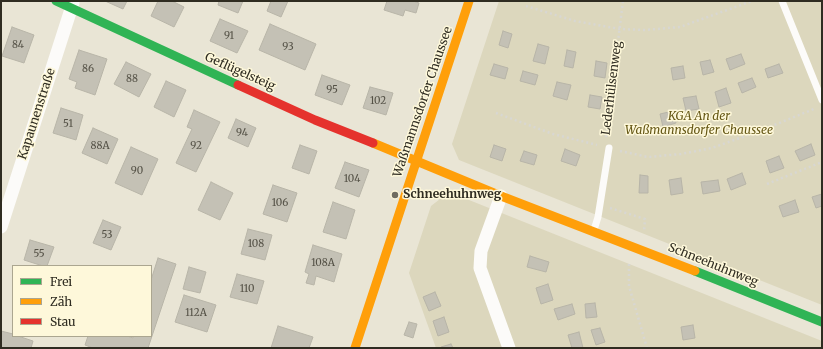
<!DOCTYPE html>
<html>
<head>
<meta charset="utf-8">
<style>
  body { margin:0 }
  #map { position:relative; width:823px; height:349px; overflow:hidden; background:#e9e5d5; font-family:Merriweather,serif }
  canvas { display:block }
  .frame { position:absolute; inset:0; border:2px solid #2f2c21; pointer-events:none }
  .legend { position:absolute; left:12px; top:265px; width:140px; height:72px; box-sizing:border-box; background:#fef8da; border:1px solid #aba690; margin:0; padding:5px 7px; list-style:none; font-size:12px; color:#2f2c21 }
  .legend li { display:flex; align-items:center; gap:8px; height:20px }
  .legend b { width:20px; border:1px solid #aba690 }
</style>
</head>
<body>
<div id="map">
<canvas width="823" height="349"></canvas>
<div class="frame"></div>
<ul class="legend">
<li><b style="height:5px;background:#30b455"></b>Frei</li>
<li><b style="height:5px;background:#ff9f0a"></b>Zäh</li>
<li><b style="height:5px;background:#e5322d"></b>Stau</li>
</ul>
</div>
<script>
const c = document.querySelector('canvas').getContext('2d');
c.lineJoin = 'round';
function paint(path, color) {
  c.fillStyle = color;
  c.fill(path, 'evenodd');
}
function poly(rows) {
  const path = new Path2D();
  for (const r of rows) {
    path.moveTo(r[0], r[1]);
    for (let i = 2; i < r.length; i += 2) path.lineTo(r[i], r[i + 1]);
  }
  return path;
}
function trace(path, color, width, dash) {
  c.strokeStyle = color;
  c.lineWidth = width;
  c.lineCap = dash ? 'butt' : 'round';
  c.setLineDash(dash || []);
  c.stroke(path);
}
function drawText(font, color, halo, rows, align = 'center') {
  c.font = font + ' Merriweather,serif';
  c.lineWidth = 3;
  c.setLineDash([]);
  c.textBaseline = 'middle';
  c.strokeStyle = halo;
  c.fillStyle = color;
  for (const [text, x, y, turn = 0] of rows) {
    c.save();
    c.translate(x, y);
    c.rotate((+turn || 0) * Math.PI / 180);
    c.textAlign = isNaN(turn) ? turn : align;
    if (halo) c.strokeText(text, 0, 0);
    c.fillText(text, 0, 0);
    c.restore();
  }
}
paint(poly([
  [499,1,822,1,822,305,459,160,452,144],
  [449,192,822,341,822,348,436,348,409,273,431,206]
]), '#dcd7bd');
const building = poly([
  [105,1,127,1,123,9,105,1],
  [158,1,172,1,184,7,174,27,151,16,158,1],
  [219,1,243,1,238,13,218,5,219,1],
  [271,1,288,1,281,17,267,11,271,1],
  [387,1,413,1,419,3,416,13,405,10,403,16,384,10,387,1],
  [220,19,248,31,237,53,210,41,220,19],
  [270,24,316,44,305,70,259,50,270,24],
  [12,27,34,35,24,63,2,56,12,27],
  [503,31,512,34,508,48,499,45,503,31],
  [538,44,549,47,545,64,533,61,538,44],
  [79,50,107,59,95,95,75,88,77,82,69,79,79,50],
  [567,50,576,52,573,68,564,66,567,50],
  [741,54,745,64,730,70,726,59,741,54],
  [710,60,714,72,703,75,700,62,710,60],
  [596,61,607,63,605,78,594,76,596,61],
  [126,62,151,74,139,97,114,84,126,62],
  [494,64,508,68,505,79,490,75,494,64],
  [779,64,783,73,768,78,765,69,779,64],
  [683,66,685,78,673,80,671,68,683,66],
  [523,71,538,75,535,85,520,81,523,71],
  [322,75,350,85,342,105,315,95,322,75],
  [752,78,756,87,742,93,738,83,752,78],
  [166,81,186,90,174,117,154,107,166,81],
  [557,82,571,85,567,100,553,96,557,82],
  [370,87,393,93,386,115,363,108,370,87],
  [726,88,731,103,719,107,715,92,726,88],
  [590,95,602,97,600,109,588,107,590,95],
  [696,96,699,109,686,111,683,98,696,96],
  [61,108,83,115,76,140,53,133,61,108],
  [194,110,220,122,196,172,176,163,192,129,187,127,194,110],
  [673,111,676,123,663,127,660,114,673,111],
  [236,119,256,128,248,147,228,138,236,119],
  [93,128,118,139,107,164,82,153,93,128],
  [811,144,815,155,800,161,795,151,811,144],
  [300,145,317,151,309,174,292,168,300,145],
  [494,145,506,149,502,161,490,157,494,145],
  [131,147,158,159,142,195,115,183,131,147],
  [565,149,580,155,576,166,561,161,565,149],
  [524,151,537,155,534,165,520,161,524,151],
  [779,156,784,168,770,173,766,161,779,156],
  [345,162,369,170,359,197,335,188,345,162],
  [742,173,746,184,731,190,727,179,742,173],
  [640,175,648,176,648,193,639,193,640,175],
  [681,178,683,193,671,195,669,180,681,178],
  [718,180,720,191,703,194,701,182,718,180],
  [211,182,233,193,220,220,198,210,211,182],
  [273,185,297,193,287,222,263,214,273,185],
  [822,194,822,206,816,208,812,197,822,194],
  [795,200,799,212,783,217,779,206,795,200],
  [333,202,355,210,346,239,323,232,333,202],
  [103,220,121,227,111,250,93,243,103,220],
  [248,229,272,235,265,260,241,254,248,229],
  [30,240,54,247,47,266,43,266,24,260,30,240],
  [313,245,342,254,334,282,316,276,314,285,306,283,309,274,305,272,313,245],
  [530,256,549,262,546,272,527,267,530,256],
  [158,258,176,264,148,348,93,348,85,345,88,336,127,336,133,338,133,336,151,336,151,280,158,258],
  [189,267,206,272,200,293,183,289,189,267],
  [237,274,264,281,257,304,230,297,237,274],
  [548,284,553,300,541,304,536,288,548,284],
  [435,292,441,306,429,311,423,297,435,292],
  [184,295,216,305,207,332,175,322,184,295],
  [595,303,597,317,586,318,585,304,595,303],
  [572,304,575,314,558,320,554,309,572,304],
  [444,317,449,332,438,336,433,321,444,317],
  [409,322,417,324,413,338,404,335,409,322],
  [693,325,695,338,683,340,681,327,693,325],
  [278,326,313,337,309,348,271,348,278,326],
  [600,328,605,342,596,345,591,330,600,328],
  [1,331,13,334,13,336,18,336,33,341,31,348,1,348,1,331],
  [579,332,583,348,572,348,568,335,579,332],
  [451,344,453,348,441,348,441,347,451,344]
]);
paint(building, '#c4c1b5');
trace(building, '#b8b5a8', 1);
trace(poly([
  [526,6,575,21,620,29,645,30,680,27,752,1],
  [496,113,553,134,597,145],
  [606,137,623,1],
  [620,151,648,157,681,154,712,148,762,130,814,109],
  [767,184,822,162],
  [610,208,645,219,644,231],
  [629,264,629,286,647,348]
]), '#d8d7d2', 2.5, [2, 3]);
trace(poly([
  [782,1,822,100],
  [594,230,598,217,609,148]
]), '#fcfbf9', 7);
trace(poly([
  [501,196,481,251,480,268,509,348],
  [1,227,73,3]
]), '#fcfbf9', 13);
trace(poly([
  [56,1,238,85],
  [695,271,822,322]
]), '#30b455', 9);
trace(poly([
  [373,143,501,196,695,271],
  [355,348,469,1]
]), '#ff9f0a', 9);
trace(poly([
  [238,85,315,120,373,143]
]), '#e5322d', 9);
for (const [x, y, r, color] of [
  [395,195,4,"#706d60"]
]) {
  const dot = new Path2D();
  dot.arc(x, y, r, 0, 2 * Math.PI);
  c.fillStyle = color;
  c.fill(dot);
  trace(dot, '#fef8da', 1.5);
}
drawText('10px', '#545146', null, [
  ["91",229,36],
  ["84",18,45],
  ["93",288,47],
  ["86",88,69],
  ["88",132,79],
  ["95",332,90],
  ["102",378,101],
  ["51",68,124],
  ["94",242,133],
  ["88A",100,146],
  ["92",196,146],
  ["90",137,171],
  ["104",352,179],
  ["106",280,203],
  ["53",107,235],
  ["108",256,244],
  ["55",39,254],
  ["108A",323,263],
  ["110",247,289],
  ["112A",196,313]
]);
drawText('12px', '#2f2c21', '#fef8da', [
  ["Geflügelsteig",240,72,24],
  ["Lederhülsenweg",612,88,-83],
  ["Waßmannsdorfer Chaussee",423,102,-71],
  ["Kapaunenstraße",37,114,-72],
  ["Schneehuhnweg",713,265,22]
]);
drawText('italic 12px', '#655715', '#fef8da', [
  ["KGA An der",699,117],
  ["Waßmannsdorfer Chaussee",699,131]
]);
drawText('bold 12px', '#2f2c21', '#fef8da', [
  ["Schneehuhnweg",403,195]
], 'left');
</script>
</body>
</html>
